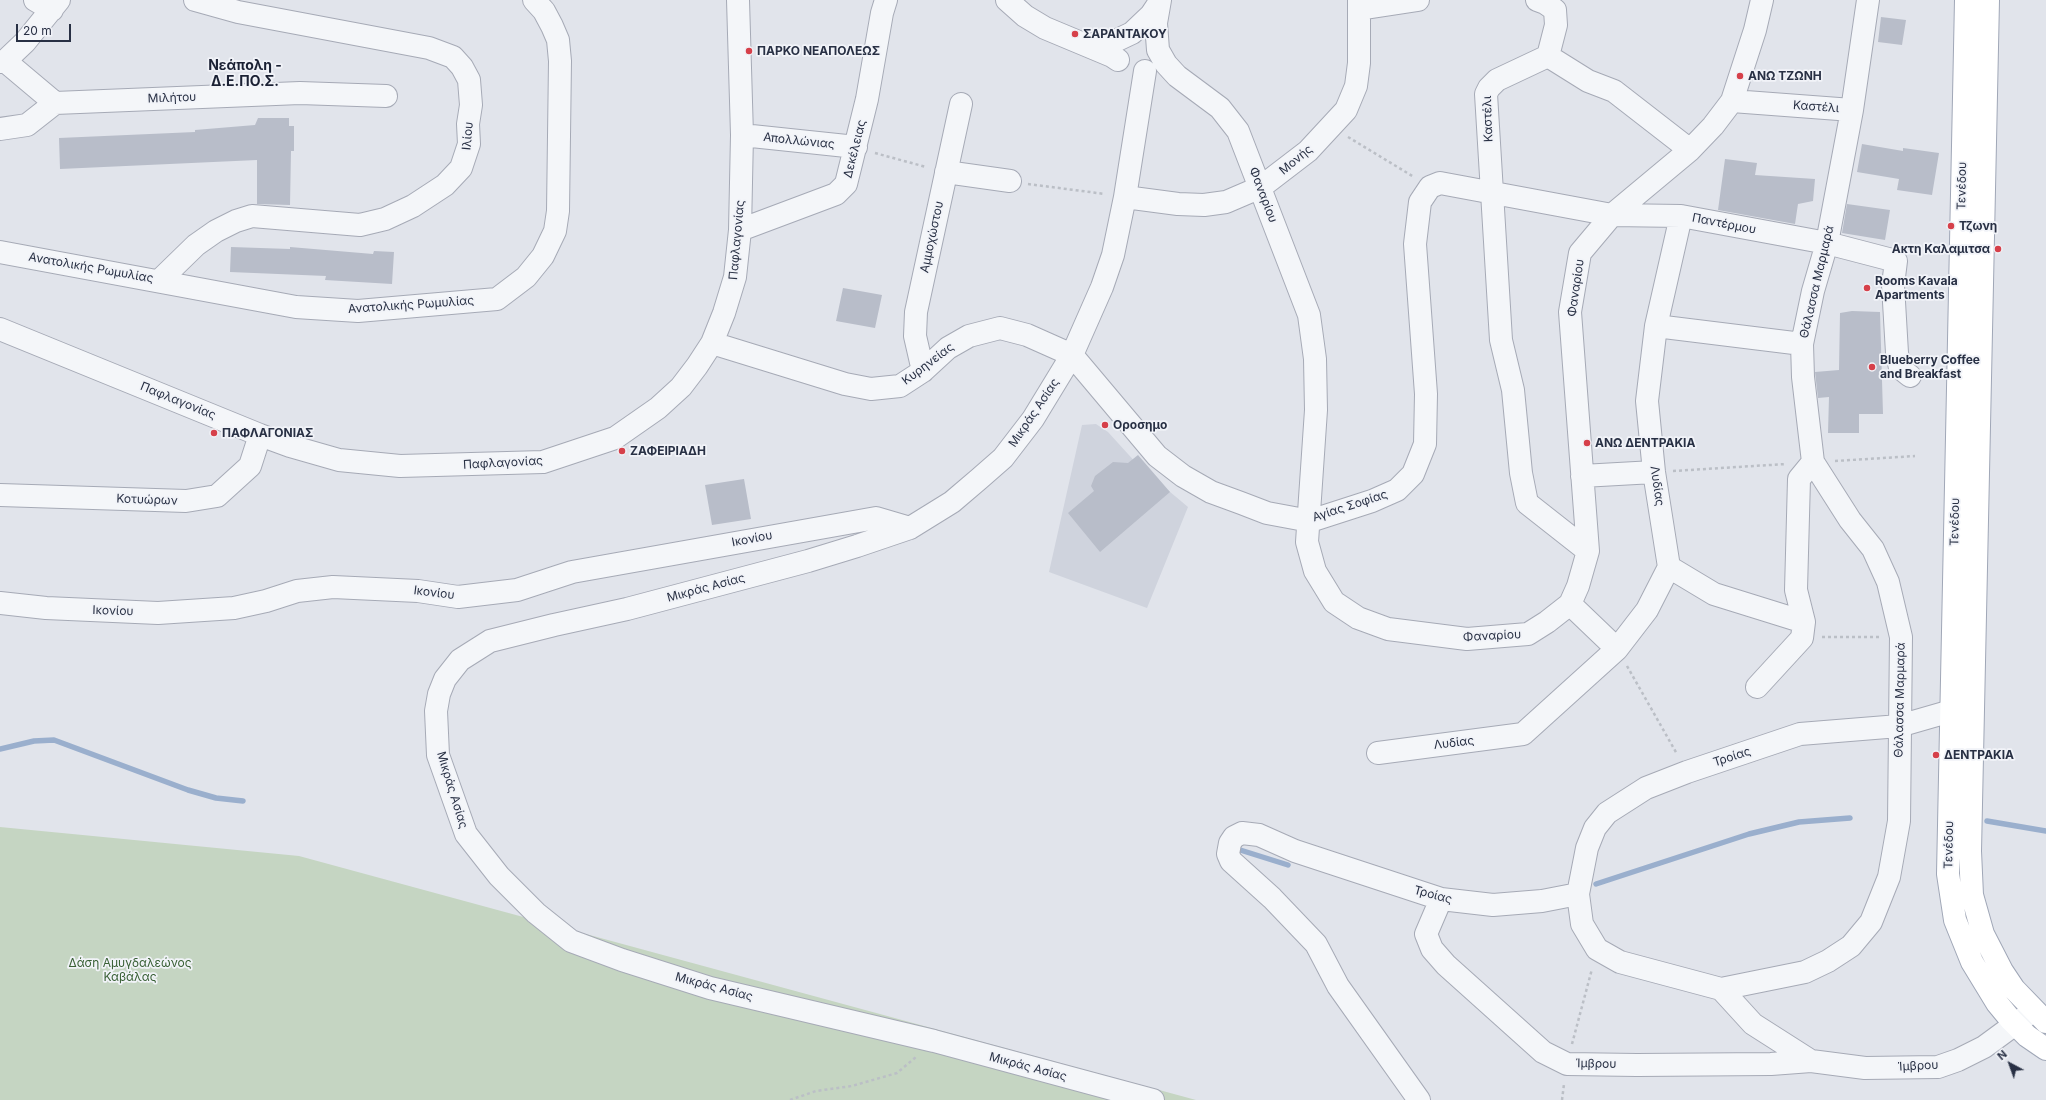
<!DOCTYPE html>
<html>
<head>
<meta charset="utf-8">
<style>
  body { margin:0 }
  #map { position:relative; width:2046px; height:1100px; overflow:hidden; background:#e1e4eb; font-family:Inter,sans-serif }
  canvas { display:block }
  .north { position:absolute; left:1990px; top:1044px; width:40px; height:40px; -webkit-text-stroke:3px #f1f3f8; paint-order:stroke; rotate:319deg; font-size:11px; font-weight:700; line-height:16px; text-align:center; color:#283044 }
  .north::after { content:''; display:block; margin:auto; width:14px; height:18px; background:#283044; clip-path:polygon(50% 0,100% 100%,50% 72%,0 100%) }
  .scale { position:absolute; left:16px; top:24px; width:55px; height:18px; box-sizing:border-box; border:2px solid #283044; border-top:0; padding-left:5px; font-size:12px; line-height:14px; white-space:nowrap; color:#283044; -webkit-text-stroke:3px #f1f3f8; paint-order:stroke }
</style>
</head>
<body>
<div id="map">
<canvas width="2046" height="1100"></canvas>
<div class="north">N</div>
<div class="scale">20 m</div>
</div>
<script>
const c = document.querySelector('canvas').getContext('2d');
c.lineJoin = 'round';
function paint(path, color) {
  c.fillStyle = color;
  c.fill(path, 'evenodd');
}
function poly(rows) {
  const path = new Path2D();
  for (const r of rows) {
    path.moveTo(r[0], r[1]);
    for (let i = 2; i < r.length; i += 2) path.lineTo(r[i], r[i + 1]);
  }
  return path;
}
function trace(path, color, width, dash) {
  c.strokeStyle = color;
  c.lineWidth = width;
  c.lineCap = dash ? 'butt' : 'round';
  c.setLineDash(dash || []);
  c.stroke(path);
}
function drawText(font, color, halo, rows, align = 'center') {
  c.font = font + ' Inter,sans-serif';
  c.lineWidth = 3.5;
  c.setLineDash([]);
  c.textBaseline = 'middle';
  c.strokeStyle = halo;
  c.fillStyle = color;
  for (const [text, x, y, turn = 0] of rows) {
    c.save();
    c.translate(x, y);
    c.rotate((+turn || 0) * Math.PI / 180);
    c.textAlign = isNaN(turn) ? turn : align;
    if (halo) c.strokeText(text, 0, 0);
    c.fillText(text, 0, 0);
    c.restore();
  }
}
paint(poly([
  [1096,424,1108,432,1138,465,1188,507,1147,608,1049,572,1082,425]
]), '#cfd3dd');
paint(poly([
  [0,827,299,856,1196,1100,0,1100]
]), '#c5d5c2');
trace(poly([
  [0,749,34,741,54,740,188,790,216,798,243,801],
  [1987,821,2046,831],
  [1237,849,1288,865],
  [1596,884,1749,834,1799,822,1850,818]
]), '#9aafcd', 5.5);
paint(poly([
  [1881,17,1906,20,1902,45,1878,42],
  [258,118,289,118,289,126,294,126,294,151,291,151,290,205,257,204,257,160,60,169,59,138,195,132,195,130,255,125],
  [1862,144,1903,151,1903,148,1939,153,1932,195,1897,190,1899,179,1857,172],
  [1725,159,1757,163,1755,175,1815,179,1813,201,1798,204,1795,224,1718,210],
  [1847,204,1890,210,1885,240,1842,233],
  [231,247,290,249,290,247,373,254,374,251,394,252,392,284,325,280,326,276,230,272],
  [843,288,882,295,875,328,836,321],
  [1852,311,1880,312,1883,414,1859,414,1859,433,1828,433,1829,397,1818,398,1815,372,1839,370,1840,313],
  [1138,455,1170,492,1100,552,1068,513,1094,491,1091,486,1095,476,1113,462,1128,463],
  [744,479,751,519,712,525,705,485]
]), '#b8bdc9');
const minor = poly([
  [35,0,52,10],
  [1007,0,1025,16,1045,28,1112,56,1118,60],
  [1160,0,1156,23,1158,50,1166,64,1177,76,1220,108,1238,131,1309,315,1315,359,1316,410,1307,542,1315,571,1334,602,1358,618,1388,629,1467,639,1528,634,1547,622,1570,604,1578,586,1588,551,1570,312,1580,253,1612,215,1690,150,1713,126,1732,101,1755,30,1762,0],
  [1537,0,1545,3,1555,10,1556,25,1548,56,1588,81,1614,91,1690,150],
  [1359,9,1418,0],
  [1086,45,1113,42,1132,33,1151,15,1159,3],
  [1548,56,1497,80,1489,88,1486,94,1501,340,1513,390,1521,473,1527,503,1588,551],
  [5,61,55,103],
  [0,62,5,61,25,42,59,0],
  [1145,71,1125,197,1113,255,1102,287,1072,355,1033,419,1003,458,979,479,952,502,910,528,857,546,808,561,627,609,554,625,490,641,460,660,445,679,439,694,436,711,438,755,466,834,499,876,536,913,571,941,622,960,710,988,934,1041,1153,1100],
  [1732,101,1852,110],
  [55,103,300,93,386,96],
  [0,129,27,125,55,103],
  [742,135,856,147],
  [946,172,1010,181],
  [1125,197,1178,204,1204,205,1226,202,1261,187,1308,151,1346,110,1356,86,1359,63,1359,0],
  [740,230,836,194,846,184,867,99,882,13,886,0],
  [0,252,296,307,358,311,497,299,526,277,543,256,555,231,558,211,560,61,558,40,552,26,544,11,534,0],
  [160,280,196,245,216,231,236,221,252,216,360,225,385,219,413,206,445,185,461,168,469,144,468,124,471,105,469,80,462,67,453,57,429,48,238,12,195,0],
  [1656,326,1802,344],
  [0,329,260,435,290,446,339,460,400,466,543,462,615,438,658,408,681,387,697,366,712,343,724,313,735,277,740,230,742,135,738,0],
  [712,343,845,384,871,389,900,386,923,371,948,348,969,336,1000,328,1027,335,1072,355,1157,456,1183,476,1211,492,1241,503,1267,513,1310,521,1372,501,1397,490,1413,474,1425,444,1426,394,1415,244,1420,202,1430,187,1440,183,1612,215,1681,216,1827,243,1896,261,1893,285,1897,353,1900,368,1910,376],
  [923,371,915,336,916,312,961,104],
  [1582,476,1654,472],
  [0,495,186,501,217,496,250,466,260,435],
  [1669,567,1714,594,1804,622],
  [0,603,46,608,158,613,234,608,266,601,297,591,333,587,418,591,458,597,517,590,572,572,876,518,910,528],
  [1570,604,1617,649],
  [1757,687,1802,638,1804,622,1796,590,1799,479,1813,462],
  [1378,753,1523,734,1617,649,1647,610,1669,567,1654,472,1647,401,1656,326,1681,216],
  [1578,894,1582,924,1597,949,1620,962,1721,989,1805,972,1828,961,1851,946,1871,922,1889,877,1899,821,1901,637,1888,582,1873,549,1850,520,1813,462,1803,377,1802,344,1813,291,1827,243,1852,110,1868,0],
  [1441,899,1426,934,1432,949,1446,965,1543,1052,1567,1064,1637,1065,1771,1064,1811,1061],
  [1721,989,1753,1024,1811,1061,1865,1068,1938,1067,1958,1060,1984,1047,2033,1011],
  [1419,1100,1338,986,1316,944,1272,898,1231,861,1228,854,1230,843,1234,837,1242,833,1259,835,1295,851,1441,899,1493,905,1542,901,1578,894,1587,848,1595,828,1607,813,1646,788,1687,772,1800,734,1899,726,1951,711,1969,711]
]);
const major = poly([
  [1966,0,1948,874,1955,920,1972,962,1997,1003,2011,1020,2027,1036,2046,1049],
  [1988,0,1970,851,1972,895,1983,934,2002,971,2014,989,2046,1022]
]);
trace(minor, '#a6aab6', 24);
trace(major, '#a0a7b7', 24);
trace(poly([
  [1348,137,1414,177],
  [875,153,926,167],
  [1028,184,1105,194],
  [1835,461,1915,456],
  [1673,471,1786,464],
  [1822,637,1881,637],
  [1627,666,1677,754],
  [1572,1044,1592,969],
  [790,1100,816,1091,852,1086,897,1073,916,1057],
  [1562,1100,1564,1084]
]), '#bbbfc6', 2.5, [3, 3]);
trace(minor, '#f4f6f9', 22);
trace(major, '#fff', 22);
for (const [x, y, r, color] of [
  [1075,34,4,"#d6404a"],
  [749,51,4,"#d6404a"],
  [1740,76,4,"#d6404a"],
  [1951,226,4,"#d6404a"],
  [1998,249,4,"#d6404a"],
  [1867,288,4,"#d6404a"],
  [1872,367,4,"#d6404a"],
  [1105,425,4,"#d6404a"],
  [214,433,4,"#d6404a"],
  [1587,443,4,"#d6404a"],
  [622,451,4,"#d6404a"],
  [1936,755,4,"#d6404a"]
]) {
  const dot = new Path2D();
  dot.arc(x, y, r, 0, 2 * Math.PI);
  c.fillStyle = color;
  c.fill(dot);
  trace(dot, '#f1f3f8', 1.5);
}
drawText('bold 12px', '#283044', '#f1f3f8', [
  ["ΣΑΡΑΝΤΑΚΟΥ",1083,34],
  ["ΠΑΡΚΟ ΝΕΑΠΟΛΕΩΣ",757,51],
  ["ΑΝΩ ΤΖΩΝΗ",1748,76],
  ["Τζωνη",1959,226],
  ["Ακτη Καλαμιτσα",1990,249,"right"],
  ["Rooms Kavala",1875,281],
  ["Apartments",1875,295],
  ["Blueberry Coffee",1880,360],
  ["and Breakfast",1880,374],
  ["Οροσημο",1113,425],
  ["ΠΑΦΛΑΓΟΝΙΑΣ",222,433],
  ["ΑΝΩ ΔΕΝΤΡΑΚΙΑ",1595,443],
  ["ΖΑΦΕΙΡΙΑΔΗ",630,451],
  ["ΔΕΝΤΡΑΚΙΑ",1944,755]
], 'left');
drawText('12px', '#283044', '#f1f3f8', [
  ["Μιλήτου",172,98,-2],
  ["Καστέλι",1816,107,4],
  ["Καστέλι",1488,119,-92],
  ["Ιλίου",468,136,-85],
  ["Απολλώνιας",799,141,6],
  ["Δεκέλειας",855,149,-76],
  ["Μονής",1296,160,-40],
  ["Τενέδου",1962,186,-89],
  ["Φαναρίου",1263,195,69],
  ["Παντέρμου",1724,224,11],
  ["Αμμοχώστου",932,237,-78],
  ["Παφλαγονίας",737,240,-85],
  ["Ανατολικής Ρωμυλίας",91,268,10],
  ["Θάλασσα Μαρμαρά",1817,282,-77],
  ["Φαναρίου",1576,288,-82],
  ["Ανατολικής Ρωμυλίας",411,305,-4],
  ["Κυρηνείας",928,364,-37],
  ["Παφλαγονίας",178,401,22],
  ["Μικράς Ασίας",1034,413,-56],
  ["Παφλαγονίας",503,463,-3],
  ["Λυδίας",1657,486,82],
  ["Κοτυώρων",147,500,2],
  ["Αγίας Σοφίας",1350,506,-18],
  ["Τενέδου",1955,522,-89],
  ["Ικονίου",752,539,-11],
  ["Μικράς Ασίας",706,588,-15],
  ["Ικονίου",434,593,7],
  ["Ικονίου",113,611,2],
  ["Φαναρίου",1492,636,-3],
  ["Θάλασσα Μαρμαρά",1900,700,-89],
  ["Λυδίας",1454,743,-7],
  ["Τροίας",1732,757,-18],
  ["Μικράς Ασίας",452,790,73],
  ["Τενέδου",1949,845,-89],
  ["Τροίας",1433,895,15],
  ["Μικράς Ασίας",714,987,15],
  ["Ίμβρου",1596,1064,1],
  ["Ίμβρου",1918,1066,-3],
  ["Μικράς Ασίας",1028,1067,15]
]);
drawText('12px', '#396035', '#f1f3f8', [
  ["Δάση Αμυγδαλεώνος",130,963],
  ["Καβάλας",130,977]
]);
drawText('bold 14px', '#1b2134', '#f1f3f8', [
  ["Νεάπολη -",245,66],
  ["Δ.Ε.ΠΟ.Σ.",245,82]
]);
</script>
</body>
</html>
